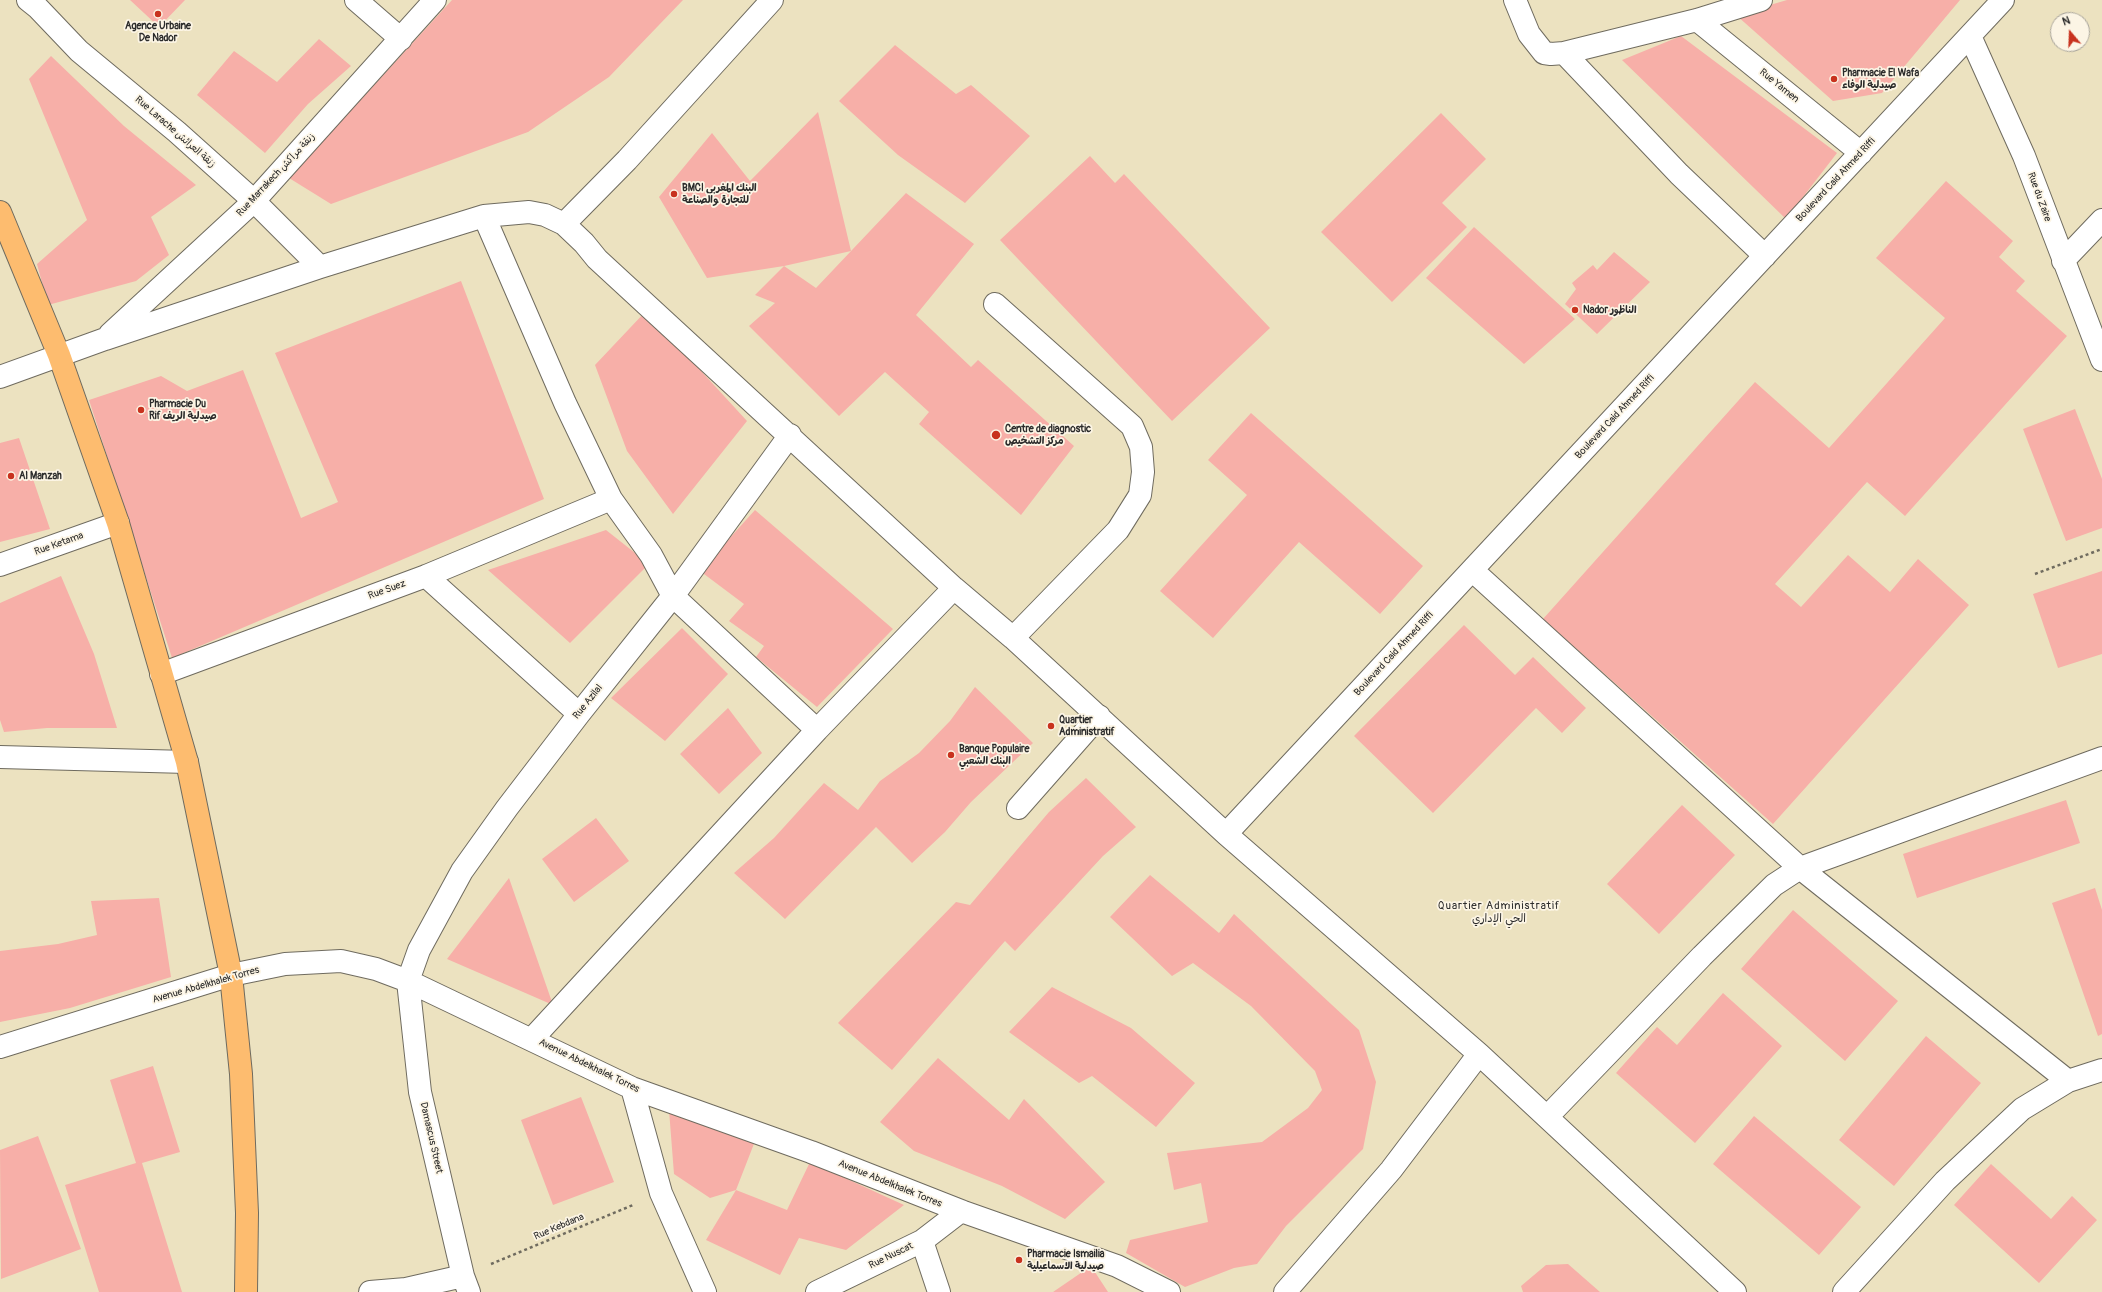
<!DOCTYPE html>
<html>
<head>
<meta charset="utf-8">
<style>
  body { margin:0 }
  #map { position:relative; width:2102px; height:1292px; overflow:hidden; background:#ece2c0; font-family:Pangolin,sans-serif }
  canvas { display:block }
  .north { position:absolute; left:2050px; top:12px; width:40px; height:40px; box-sizing:border-box; background:#fcf5e5; border:1px solid #a8a49b; border-radius:50%; rotate:341deg; font-size:11px; font-weight:700; line-height:16px; text-align:center; color:#2b2b2b }
  .north::after { content:''; display:block; margin:auto; width:14px; height:18px; background:#c8321e; clip-path:polygon(50% 0,100% 100%,50% 72%,0 100%) }
</style>
</head>
<body>
<div id="map">
<canvas width="2102" height="1292"></canvas>
<div class="north">N</div>
</div>
<script>
const c = document.querySelector('canvas').getContext('2d');
c.lineJoin = 'round';
function paint(path, color) {
  c.fillStyle = color;
  c.fill(path, 'evenodd');
}
function poly(rows) {
  const path = new Path2D();
  for (const r of rows) {
    path.moveTo(r[0], r[1]);
    for (let i = 2; i < r.length; i += 2) path.lineTo(r[i], r[i + 1]);
  }
  return path;
}
function trace(path, color, width, dash) {
  c.strokeStyle = color;
  c.lineWidth = width;
  c.lineCap = dash ? 'butt' : 'round';
  c.setLineDash(dash || []);
  c.stroke(path);
}
function drawText(font, color, halo, rows, align = 'center') {
  c.font = font + ' Pangolin,"Playpen Sans Arabic",sans-serif';
  c.lineWidth = 3.5;
  c.setLineDash([]);
  c.textBaseline = 'middle';
  c.strokeStyle = halo;
  c.fillStyle = color;
  for (const [text, x, y, turn = 0] of rows) {
    c.save();
    c.translate(x, y);
    c.rotate((+turn || 0) * Math.PI / 180);
    c.textAlign = isNaN(turn) ? turn : align;
    if (halo) c.strokeText(text, 0, 0);
    c.fillText(text, 0, 0);
    c.restore();
  }
}
paint(poly([
  [130,0,185,0,159,27],
  [452,0,683,0,609,77,528,132,331,204,289,178],
  [1787,0,1960,0,1882,93,1833,101,1736,15],
  [1681,36,1837,153,1786,219,1622,60],
  [319,39,351,66,308,104,265,153,197,95,234,51,277,82],
  [895,45,956,94,971,85,1030,136,965,203,898,155,839,101],
  [51,56,124,126,196,185,151,217,169,255,136,281,48,305,37,264,87,220,29,79],
  [818,112,851,251,784,266,816,288,906,193,974,244,916,315,971,367,978,360,1074,446,1021,515,919,424,929,412,885,372,839,416,749,326,775,303,755,295,784,266,707,278,659,197,712,133,750,181],
  [1441,113,1486,159,1442,203,1467,227,1392,302,1321,232],
  [1090,156,1115,183,1124,174,1270,328,1172,421,1000,240],
  [1946,181,2013,241,1999,257,2025,281,2016,291,2067,336,1905,516,1867,482,1775,584,1801,607,1848,555,1890,592,1918,559,1969,605,1773,824,1543,619,1755,382,1829,448,1945,318,1876,258],
  [1474,227,1575,319,1524,364,1426,278],
  [1614,252,1650,282,1597,334,1565,304,1576,289,1572,283,1593,265,1597,270],
  [461,281,544,499,172,658,89,400,161,376,187,391,243,370,301,518,338,502,275,353],
  [646,311,747,421,673,514,627,451,595,365],
  [2075,409,2102,479,2102,528,2066,541,2023,429],
  [1251,413,1423,566,1380,614,1299,542,1213,638,1160,591,1247,495,1208,460],
  [19,438,50,529,0,542,0,443],
  [755,510,893,629,817,707,756,657,764,646,729,621,744,604,700,571],
  [606,530,649,564,570,643,488,570],
  [2102,571,2102,654,2058,668,2033,594],
  [61,576,94,654,117,728,47,728,4,732,0,720,0,603],
  [1464,625,1515,675,1533,657,1586,708,1562,733,1536,708,1433,813,1354,736],
  [682,628,728,674,665,741,611,698],
  [975,687,1033,743,971,802,945,832,912,863,876,827,785,919,734,873,774,838,824,783,858,810,880,781,919,753,950,721],
  [728,708,762,753,719,794,680,754],
  [1086,778,1136,827,1103,856,1015,951,1005,941,892,1070,838,1023,956,902,970,905,1049,812],
  [2066,800,2080,843,1917,898,1903,854],
  [1682,805,1735,855,1659,934,1607,884],
  [596,818,629,861,574,902,542,859],
  [1150,875,1219,933,1234,914,1359,1030,1376,1082,1363,1149,1286,1226,1257,1264,1234,1268,1185,1287,1126,1253,1130,1240,1208,1222,1201,1183,1174,1190,1167,1153,1262,1142,1308,1108,1322,1090,1315,1071,1251,1006,1193,963,1172,976,1110,917],
  [509,878,553,1005,447,959],
  [2095,888,2102,910,2102,1034,2098,1036,2052,903],
  [159,898,171,977,70,1008,0,1022,0,951,58,944,97,935,91,901],
  [1793,910,1898,1001,1845,1061,1741,969],
  [1052,987,1131,1028,1195,1083,1156,1127,1092,1076,1079,1083,1009,1032],
  [1723,993,1782,1046,1695,1143,1616,1073,1657,1027,1677,1045],
  [1926,1036,1981,1083,1894,1186,1839,1140],
  [938,1058,1009,1120,1024,1099,1105,1182,1065,1219,1002,1186,914,1151,880,1122],
  [153,1066,180,1152,142,1163,182,1292,99,1292,65,1185,136,1163,110,1080],
  [581,1097,614,1182,553,1205,521,1120],
  [669,1110,757,1136,736,1190,710,1198,674,1174],
  [1754,1116,1861,1207,1819,1255,1713,1164],
  [38,1136,81,1249,1,1279,0,1150],
  [810,1162,904,1205,846,1250,799,1238,780,1275,706,1240,736,1190,787,1210],
  [1991,1164,2051,1219,2072,1196,2097,1220,2039,1283,1954,1205],
  [1568,1264,1600,1292,1523,1292,1521,1286,1546,1265],
  [1091,1266,1108,1292,1053,1292]
]), '#f7afa8');
const minor = poly([
  [28,0,38,8,79,51,177,132,254,201,320,267],
  [356,0,401,39],
  [1515,0,1529,34,1544,53,1551,54,1564,53,1697,20,1761,0],
  [1697,20,1861,153],
  [1970,36,2024,156,2102,360],
  [1564,53,1679,174,1765,256],
  [484,216,565,403,611,499,651,555,673,596,817,730],
  [564,224,627,160,772,0],
  [2063,261,2102,220],
  [995,304,1132,426,1141,447,1143,472,1140,495,1118,530,1013,638],
  [110,334,254,201,435,0],
  [0,377,105,339,320,267,484,216,529,212,545,215,564,224,584,243,597,259,954,588,1013,638,1226,834,1479,1054,1735,1292],
  [0,565,118,523],
  [1472,570,1800,868,2068,1081],
  [426,576,579,714],
  [161,674,426,576,611,499],
  [0,757,187,762],
  [1018,808,1099,716],
  [1226,834,2003,0],
  [532,1039,817,730,954,588],
  [0,1047,231,975,285,964,341,961,376,969,408,981,632,1088,811,1152,961,1211,1117,1266,1169,1292],
  [632,1088,661,1193,705,1292],
  [1547,1117,1702,956,1774,885,1800,868,2102,758],
  [922,1241,939,1292],
  [370,1292,406,1289,463,1276],
  [469,1292,463,1276,420,1092,408,981,419,950,462,871,507,808,579,714,673,596,790,435],
  [817,1292,922,1241,961,1211],
  [1285,1292,1391,1170,1479,1054],
  [1844,1292,1945,1181,2022,1109,2068,1081,2102,1070]
]);
const major = poly([
  [0,212,59,355,118,523,187,762,231,975,241,1074,247,1213,246,1292]
]);
trace(minor, '#6f6b5f', 24);
trace(major, '#6f6b5f', 24);
trace(poly([
  [2035,574,2102,549],
  [491,1264,633,1205]
]), '#6f6b5f', 2.5, [3, 3]);
trace(minor, '#fff', 22);
trace(major, '#fdbc6f', 22);
for (const [x, y, r, color] of [
  [158,14,4,"#c8321e"],
  [1834,79,4,"#c8321e"],
  [674,194,4,"#c8321e"],
  [1575,310,4,"#c8321e"],
  [141,410,4,"#c8321e"],
  [996,435,5,"#c8321e"],
  [11,476,4,"#c8321e"],
  [1051,726,4,"#c8321e"],
  [951,755,4,"#c8321e"],
  [1019,1260,4,"#c8321e"]
]) {
  const dot = new Path2D();
  dot.arc(x, y, r, 0, 2 * Math.PI);
  c.fillStyle = color;
  c.fill(dot);
  trace(dot, '#fcf5e5', 1.5);
}
drawText('bold 10px', '#2b2b2b', '#fcf5e5', [
  ["Agence Urbaine",158,26,"center"],
  ["De Nador",158,38,"center"],
  ["Pharmacie El Wafa",1842,73],
  ["صيدلية الوفاء",1842,85],
  ["BMCI البنك المغربي",682,188],
  ["للتجارة والصناعة",682,200],
  ["Nador الناظور",1583,310],
  ["Pharmacie Du",149,404],
  ["Rif صيدلية الريف",149,416],
  ["Centre de diagnostic",1005,429],
  ["مركز التشخيص",1005,441],
  ["Al Manzah",19,476],
  ["Quartier",1059,720],
  ["Administratif",1059,732],
  ["Banque Populaire",959,749],
  ["البنك الشعبي",959,761],
  ["Pharmacie Ismailia",1027,1254],
  ["صيدلية الاسماعيلية",1027,1266]
], 'left');
drawText('10px', '#2b2b2b', '#fcf5e5', [
  ["Rue Yamen",1779,86,39],
  ["Rue Larache زنقة العرائش",175,132,41],
  ["Rue Marrakech زنقة مراكش",276,175,-47],
  ["Boulevard Caid Ahmed Riffi",1836,180,-47],
  ["Rue du Zaire",2039,197,70],
  ["Boulevard Caid Ahmed Riffi",1615,417,-47],
  ["Rue Ketama",59,544,-20],
  ["Rue Suez",387,590,-20],
  ["Boulevard Caid Ahmed Riffi",1394,654,-47],
  ["Rue Azilal",588,702,-51],
  ["Avenue Abdelkhalek Torres",206,985,-16],
  ["Avenue Abdelkhalek Torres",589,1066,26],
  ["Damascus Street",431,1138,77],
  ["Avenue Abdelkhalek Torres",890,1184,22],
  ["Rue Kebdana",559,1227,-23],
  ["Rue Nuscat",891,1256,-26]
]);
c.letterSpacing = '1px';
drawText('11px', '#2b2b2b', '#fcf5e5', [
  ["Quartier Administratif",1499,906],
  ["الحي الإداري",1499,919]
]);
c.letterSpacing = '0px';
</script>
</body>
</html>
